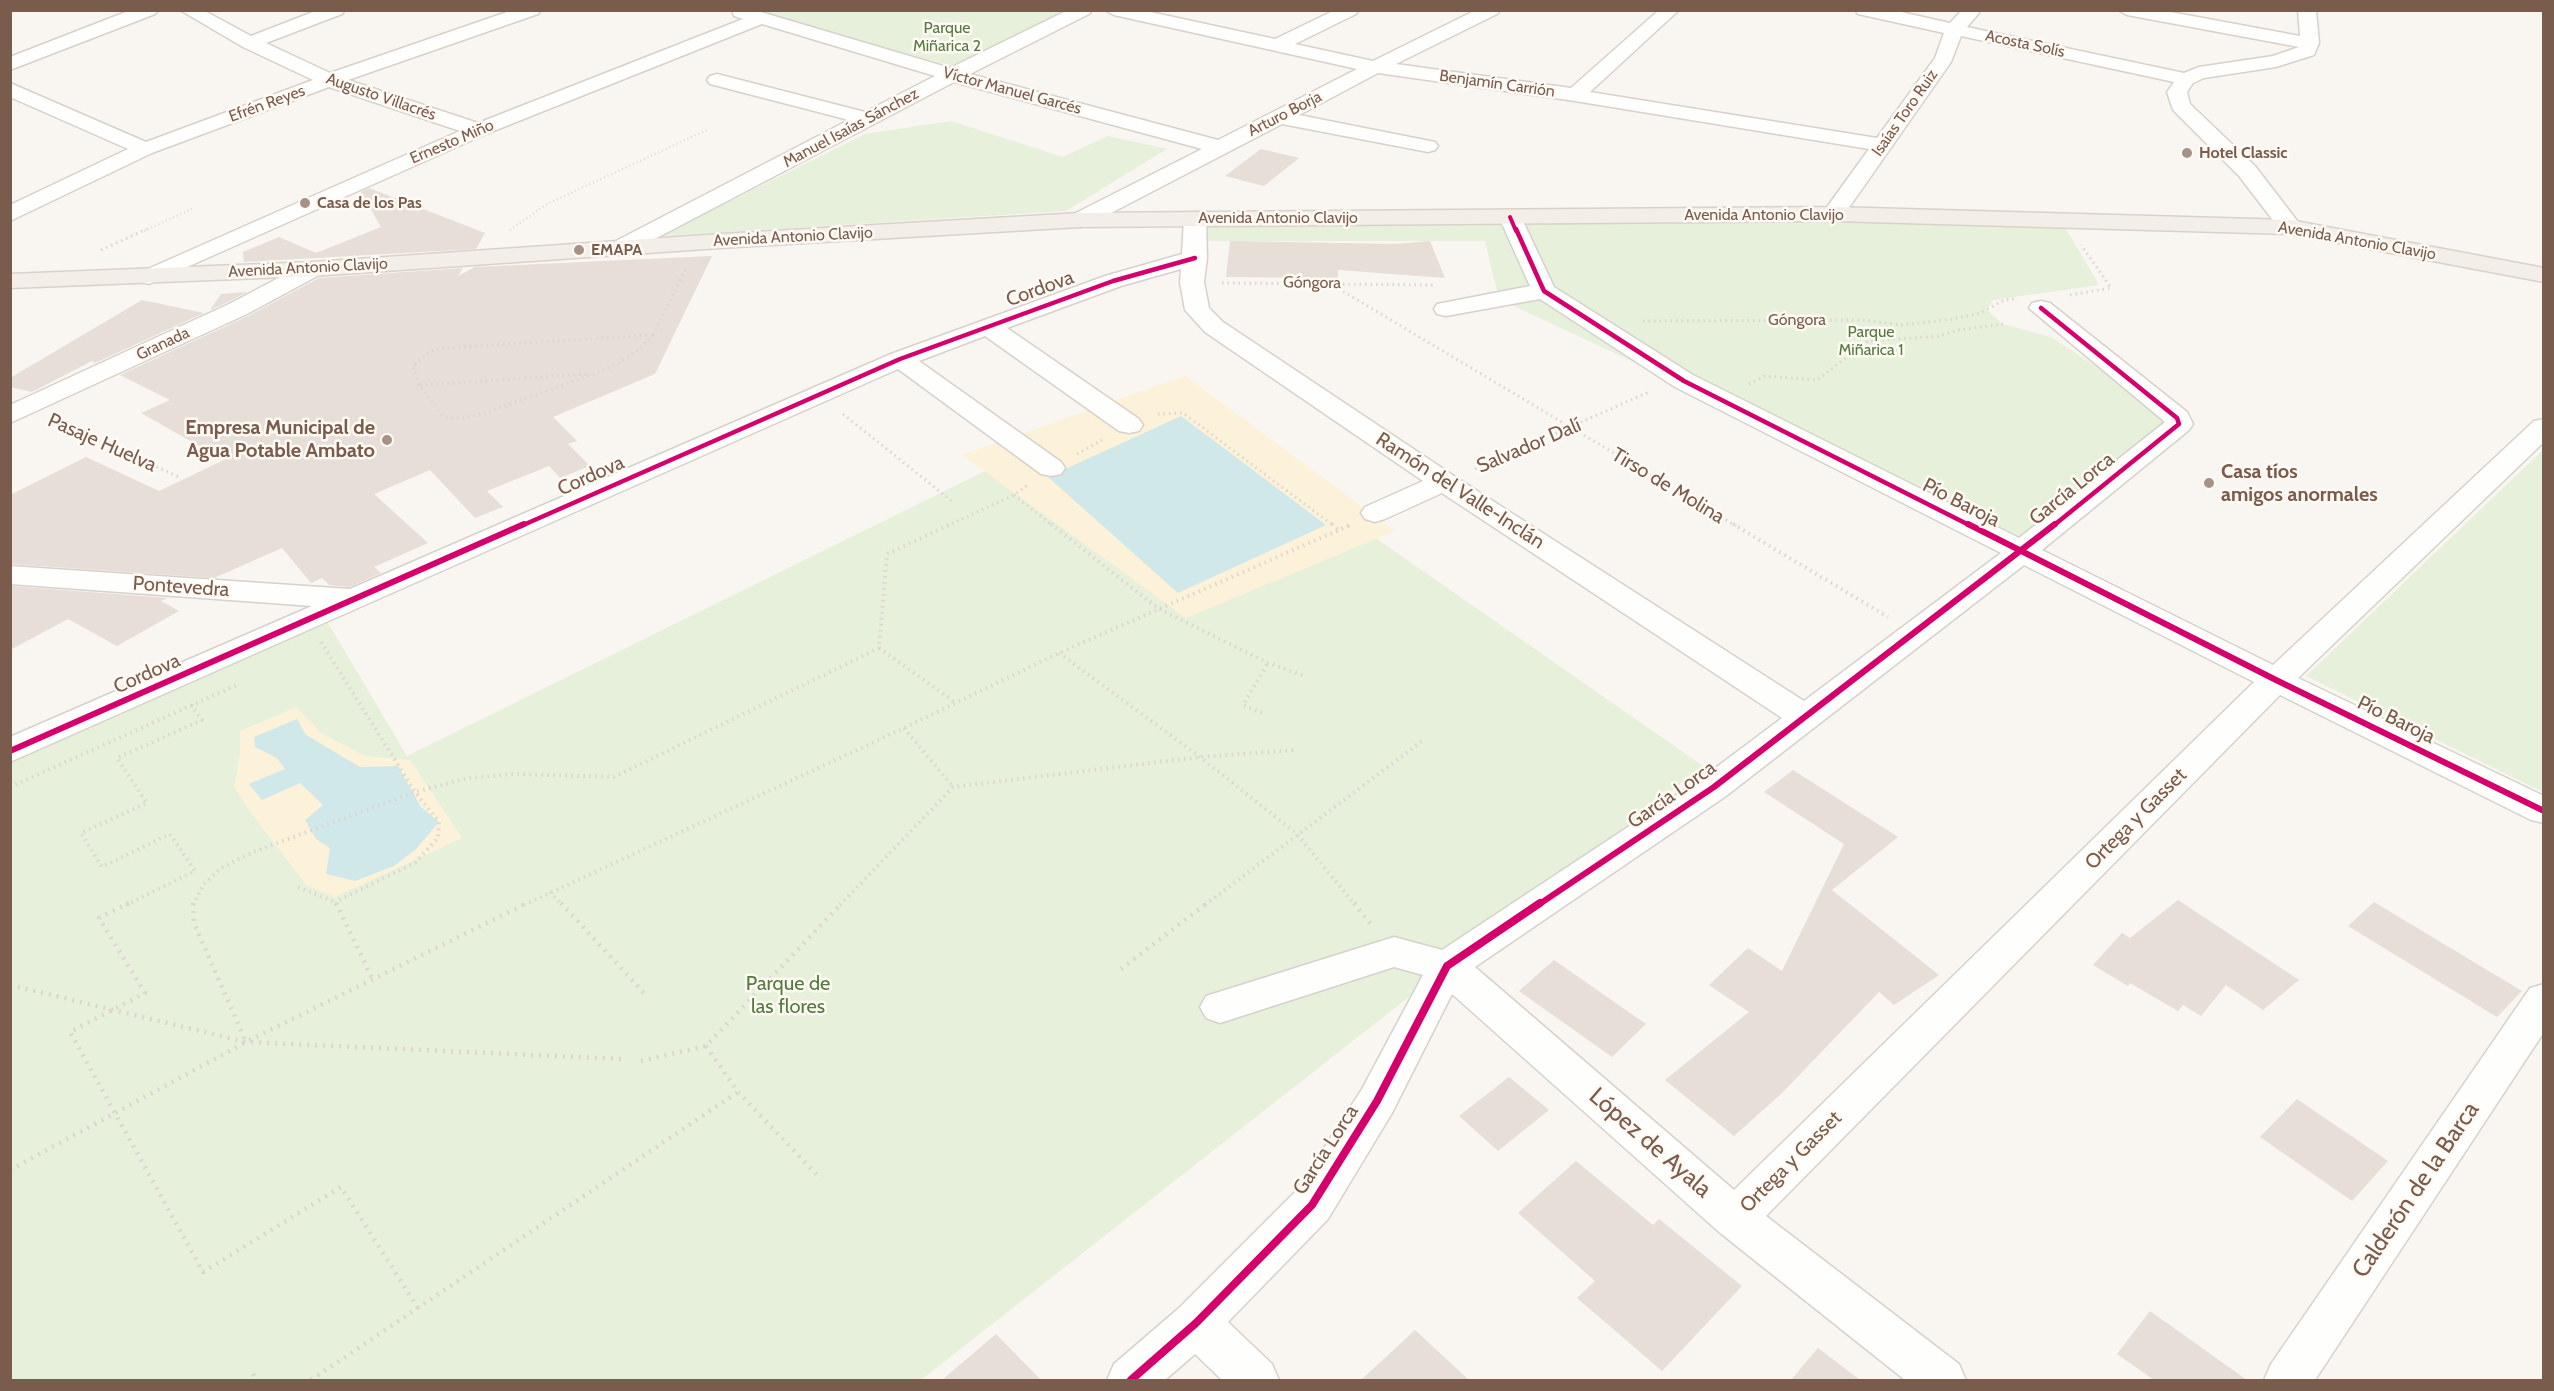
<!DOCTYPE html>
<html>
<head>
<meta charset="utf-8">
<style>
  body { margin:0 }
  #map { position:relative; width:2554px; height:1391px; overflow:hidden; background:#f9f5f0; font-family:Cabin,sans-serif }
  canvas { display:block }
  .frame { position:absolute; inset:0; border:12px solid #7a5c4d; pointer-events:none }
</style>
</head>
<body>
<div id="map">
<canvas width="2554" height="1391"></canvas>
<div class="frame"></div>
</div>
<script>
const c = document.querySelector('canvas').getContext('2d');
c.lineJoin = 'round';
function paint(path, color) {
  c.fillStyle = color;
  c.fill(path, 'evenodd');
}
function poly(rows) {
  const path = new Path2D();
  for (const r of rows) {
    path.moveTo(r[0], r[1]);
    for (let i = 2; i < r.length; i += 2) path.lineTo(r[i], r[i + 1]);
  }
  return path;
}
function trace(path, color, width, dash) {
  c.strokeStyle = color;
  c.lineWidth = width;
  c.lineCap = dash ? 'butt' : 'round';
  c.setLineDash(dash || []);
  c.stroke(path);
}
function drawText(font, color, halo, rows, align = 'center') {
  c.font = font + ' Cabin,sans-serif';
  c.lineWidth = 5;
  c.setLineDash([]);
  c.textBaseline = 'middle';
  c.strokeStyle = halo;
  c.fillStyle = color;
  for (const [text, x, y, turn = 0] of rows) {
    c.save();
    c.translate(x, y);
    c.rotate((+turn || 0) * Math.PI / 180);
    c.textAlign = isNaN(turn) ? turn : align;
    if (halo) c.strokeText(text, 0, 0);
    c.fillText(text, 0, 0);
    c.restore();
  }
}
paint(poly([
  [750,11,1066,11,952,66],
  [951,121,1063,157,1108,136,1167,149,1066,211,660,236,865,134],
  [1634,218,2063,224,2099,285,1993,300,1987,310,2003,324,2051,337,2176,419,2016,541,1499,299,1485,241,1204,241,1204,222],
  [1069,436,1331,507,1703,766,921,1380,11,1380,10,752,328,623,407,756,985,471],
  [2543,450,2543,792,2306,676]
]), '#e7f0db');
paint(poly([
  [1185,376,1395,531,1186,618,962,455],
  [297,707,321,733,365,756,410,760,462,838,335,897,306,885,251,813,234,787,240,755,240,731]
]), '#fbf2d9');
paint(poly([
  [1181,416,1326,525,1178,593,1048,477],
  [297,719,306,735,360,767,398,766,421,807,439,822,416,849,394,866,355,881,326,874,330,848,316,839,305,820,323,805,300,783,262,800,249,784,285,769,277,758,255,747,254,737]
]), '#d0e8ea');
paint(poly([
  [1261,149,1299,158,1264,186,1225,176],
  [369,188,485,233,476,249,244,262,243,252,279,237,316,253,381,227,361,192],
  [1230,241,1395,244,1430,241,1445,278,1338,270,1338,278,1226,277],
  [712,256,655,374,553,417,577,441,568,444,590,466,560,478,549,466,487,491,503,507,475,518,430,470,374,494,428,543,374,567,381,573,350,587,329,585,322,578,311,583,282,548,214,578,10,564,10,495,86,457,159,491,224,460,141,413,170,400,120,375,248,316,319,278,463,268,458,276,475,267],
  [247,292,228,302,210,310,221,294],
  [142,300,204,313,95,363,92,361,32,392,10,387,10,378],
  [10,586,167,598,161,601,179,611,117,646,68,619,10,650],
  [1793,770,1898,837,1832,890,1939,975,1894,1005,1879,992,1782,1093,1734,1136,1665,1080,1749,1012,1709,985,1748,948,1782,971,1844,844,1764,792],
  [2178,900,2299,980,2263,1010,2226,985,2201,1016,2183,1005,2178,1011,2130,983,2128,986,2093,965,2122,933,2130,938],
  [2374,902,2522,991,2497,1017,2348,926],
  [1554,960,1646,1024,1612,1057,1519,991],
  [1509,1077,1549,1110,1498,1151,1459,1116],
  [2297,1099,2388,1161,2352,1201,2260,1137],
  [1576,1161,1653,1225,1659,1219,1742,1286,1662,1371,1577,1298,1595,1281,1518,1213],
  [2150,1311,2247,1380,2154,1380,2117,1354],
  [1415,1330,1469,1380,1361,1380],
  [996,1334,1041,1380,942,1380],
  [1818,1348,1860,1380,1791,1380]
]), '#e6ded7');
const minor = poly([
  [131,10,158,10,155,14,10,70,10,57,131,10],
  [180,10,203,10,251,36,318,10,345,10,342,14,266,43,330,73,513,10,541,10,538,14,348,80,478,123,743,19,734,16,732,10,754,10,950,68,1068,10,1092,10,1089,14,970,74,1218,140,1357,69,1114,15,1105,10,1141,10,1275,39,1335,10,1359,10,1356,14,1295,44,1373,61,1476,10,1500,10,1497,14,1396,64,1571,88,1659,10,1679,10,1590,92,1877,138,1935,58,1944,33,1858,14,1855,10,1892,10,1950,23,1962,10,1977,10,1979,13,1967,27,2184,73,2199,67,2273,56,2299,47,2127,15,2118,10,2160,10,2300,36,2298,10,2316,10,2319,43,2314,55,2276,67,2204,78,2193,83,2187,92,2190,104,2255,166,2298,222,2301,227,2298,232,2290,234,2282,232,2239,176,2173,110,2167,92,2174,82,1961,36,1951,62,1841,219,1833,221,1825,219,1822,214,1869,149,1575,101,1378,73,1299,115,1435,142,1438,146,1435,150,1428,152,1282,124,1088,225,1080,227,1072,225,1069,220,1072,215,1202,149,954,82,628,253,620,255,612,253,608,248,612,243,849,120,710,84,707,80,710,76,717,74,865,112,935,76,762,24,486,134,149,284,141,282,137,277,141,272,460,131,329,87,152,153,10,221,10,205,128,149,10,97,10,83,146,142,313,80,243,47,180,10],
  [1510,210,1518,212,1521,217,1554,287,1693,375,2019,538,2165,422,2029,308,2032,303,2041,301,2050,303,2187,412,2193,424,2189,430,2042,550,2273,665,2534,421,2544,419,2544,442,2298,678,2544,796,2544,823,2531,820,2280,695,1766,1216,1959,1364,1966,1380,1905,1380,1719,1232,1452,994,1392,1113,1328,1219,1228,1322,1272,1364,1279,1380,1222,1380,1195,1354,1165,1380,1107,1380,1114,1364,1179,1308,1296,1191,1362,1089,1423,975,1394,967,1220,1023,1206,1018,1200,1007,1206,996,1394,937,1442,950,1702,778,1782,718,1442,493,1385,519,1375,522,1365,519,1361,513,1365,507,1423,481,1205,332,1185,310,1180,282,1181,269,1121,286,1007,328,1139,419,1143,425,1139,431,1129,433,1119,431,985,336,919,361,1061,462,1065,468,1061,474,1051,476,1041,474,898,369,10,762,10,737,312,606,10,584,10,566,350,589,891,354,1105,276,1182,254,1184,219,1187,214,1195,212,1203,214,1206,219,1207,258,1204,282,1209,308,1223,322,1454,476,1804,701,2001,553,1675,387,1540,299,1446,316,1437,314,1434,309,1437,304,1530,286,1499,217,1502,212,1510,210],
  [2024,565,2254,682,1734,1190,1475,967,1726,796,2024,565],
  [313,262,321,264,325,269,321,274,247,314,10,423,10,405,229,304,305,264,313,262],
  [2544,984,2544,1032,2315,1380,2264,1380,2271,1364,2530,988,2544,984]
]);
const major = poly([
  [1833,207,2290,220,2544,268,2544,282,2290,234,1833,221,1080,227,720,248,313,276,10,288,10,274,313,262,720,234,1080,213,1833,207]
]);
trace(minor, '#d7d1cb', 3);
trace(major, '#dad1cc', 3);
trace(poly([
  [510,230,547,204,709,129],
  [144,231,192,209]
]), '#dcd5d0', 2, [1, 3]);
trace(poly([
  [101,250,147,229],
  [1222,283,1434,285],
  [1329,283,1736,526],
  [2070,295,2111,288,2081,245],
  [1643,321,1862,320,1902,325,1954,319,1981,313,2004,300,2014,299],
  [653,335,638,350,619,363,594,374,485,413,461,418,449,418,442,415,419,385,413,366,430,351,444,348,653,335],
  [653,335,686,268],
  [1749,384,1765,376,1817,380,1868,341,1939,336,1959,330,2003,324],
  [420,385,589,374],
  [843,414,953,502],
  [1158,414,1183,413,1334,526],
  [56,422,179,477],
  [1077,454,1102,440],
  [1475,469,1649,392],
  [1014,495,1053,526],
  [947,526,1014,495,1028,485],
  [1348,526,1350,525]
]), '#dcd5d0', 3, [1.5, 4]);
trace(poly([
  [1051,524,1159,609,1268,663,1305,676],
  [1332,524,1339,530],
  [1733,524,1888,617],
  [321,642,415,792,439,822,438,838,415,863,335,902],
  [879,648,956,703],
  [1059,653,1200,757,1297,834,1355,905],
  [1262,713,1243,705,1268,663],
  [904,728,953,787],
  [10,787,237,685],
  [298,887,335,902,336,905],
  [550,892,562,905],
  [126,905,195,871,170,834,102,867,81,833,147,803,117,758,202,720,191,705],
  [193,905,204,884,221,868,253,852,415,792,468,778,515,774,614,777,879,648,887,554,951,524],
  [524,905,904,728,1059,653,1350,525],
  [840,905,953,787,1200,757,1294,750],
  [1205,905,1422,741]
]), '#dcd5d0', 4, [1.5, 4.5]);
trace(poly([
  [129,903,99,918,145,993,70,1032,203,1272,341,1187,418,1308],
  [193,903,194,923,246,1042],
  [336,903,373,980],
  [561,903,644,993],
  [1354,903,1372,926],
  [1121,969,1207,903],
  [10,985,246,1042,621,1059],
  [706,1046,738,1092,821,1179],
  [641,1061,706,1046,842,903],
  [10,1170,246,1042,527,903],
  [253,1374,256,1380],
  [311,1380,738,1092]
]), '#dcd5d0', 4.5, [2, 6]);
paint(minor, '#fefefd');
paint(major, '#f3eee8');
trace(poly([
  [1510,217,1516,231]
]), '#d6006c', 4);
trace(poly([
  [1516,229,1544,291,1684,381,1971,526],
  [2041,308,2177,418,2179,424,2053,526],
  [521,526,900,359,1113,281,1195,258]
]), '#d6006c', 4.5);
trace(poly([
  [1968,524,2276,680,2544,811],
  [10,751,524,524],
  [1538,905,1714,787,2055,524]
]), '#d6006c', 6);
trace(poly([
  [1131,1380,1196,1323,1312,1205,1377,1101,1447,966,1540,903]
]), '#d6006c', 8);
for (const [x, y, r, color] of [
  [2187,153,6,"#a69286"],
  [305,203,6,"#a69286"],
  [579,250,6,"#a69286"],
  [387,440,6,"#a69286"],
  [2209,483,6,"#a69286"]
]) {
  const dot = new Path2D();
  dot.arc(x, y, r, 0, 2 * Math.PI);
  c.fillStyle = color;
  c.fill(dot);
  trace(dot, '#fffaf3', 2);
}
drawText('16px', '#537a41', '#fffaf3', [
  ["Parque",947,28],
  ["Miñarica 2",947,46],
  ["Parque",1871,332],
  ["Miñarica 1",1871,350]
]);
drawText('16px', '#7a5c4d', '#fffaf3', [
  ["Acosta Solís",2025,44,12],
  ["Benjamín Carrión",1497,84,8],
  ["Víctor Manuel Garcés",1012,91,15],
  ["Augusto Villacrés",381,97,19],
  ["Efrén Reyes",267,104,-20],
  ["Isaías Toro Ruiz",1905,113,-55],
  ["Arturo Borja",1285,114,-27],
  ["Manuel Isaías Sánchez",851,128,-28],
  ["Ernesto Miño",452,142,-23],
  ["Avenida Antonio Clavijo",1764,215],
  ["Avenida Antonio Clavijo",1278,218],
  ["Avenida Antonio Clavijo",793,237,-3],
  ["Avenida Antonio Clavijo",2357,241,10],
  ["Avenida Antonio Clavijo",308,268,-3],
  ["Góngora",1312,283,1],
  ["Góngora",1797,320],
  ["Granada",163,344,-25]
]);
drawText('bold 16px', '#7a5c4d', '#fffaf3', [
  ["Hotel Classic",2199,153],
  ["Casa de los Pas",317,203],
  ["EMAPA",591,250]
], 'left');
drawText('20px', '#7a5c4d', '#fffaf3', [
  ["Cordova",1040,289,-20],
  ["Pasaje Huelva",102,443,24],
  ["Salvador Dalí",1529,446,-23],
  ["Cordova",591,476,-24],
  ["Tirso de Molina",1668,486,31],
  ["García Lorca",2072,489,-39],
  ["Ramón del Valle-Inclán",1460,491,33],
  ["Pío Baroja",1961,503,27],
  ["Pontevedra",181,587,4],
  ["Cordova",147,674,-24],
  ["Pío Baroja",2396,720,26],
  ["García Lorca",1672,795,-35],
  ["Ortega y Gasset",2136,819,-45],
  ["García Lorca",1326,1150,-57],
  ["Ortega y Gasset",1791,1162,-45]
]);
drawText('bold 20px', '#7a5c4d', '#fffaf3', [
  ["Empresa Municipal de",375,428],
  ["Agua Potable Ambato",375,451],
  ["Casa tíos",2221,472,"left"],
  ["amigos anormales",2221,495,"left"]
], 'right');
drawText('20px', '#537a41', '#fffaf3', [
  ["Parque de",788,984],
  ["las flores",788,1007]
]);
drawText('24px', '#7a5c4d', '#fffaf3', [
  ["López de Ayala",1650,1143,41],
  ["Calderón de la Barca",2416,1190,-56]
]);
</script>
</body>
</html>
